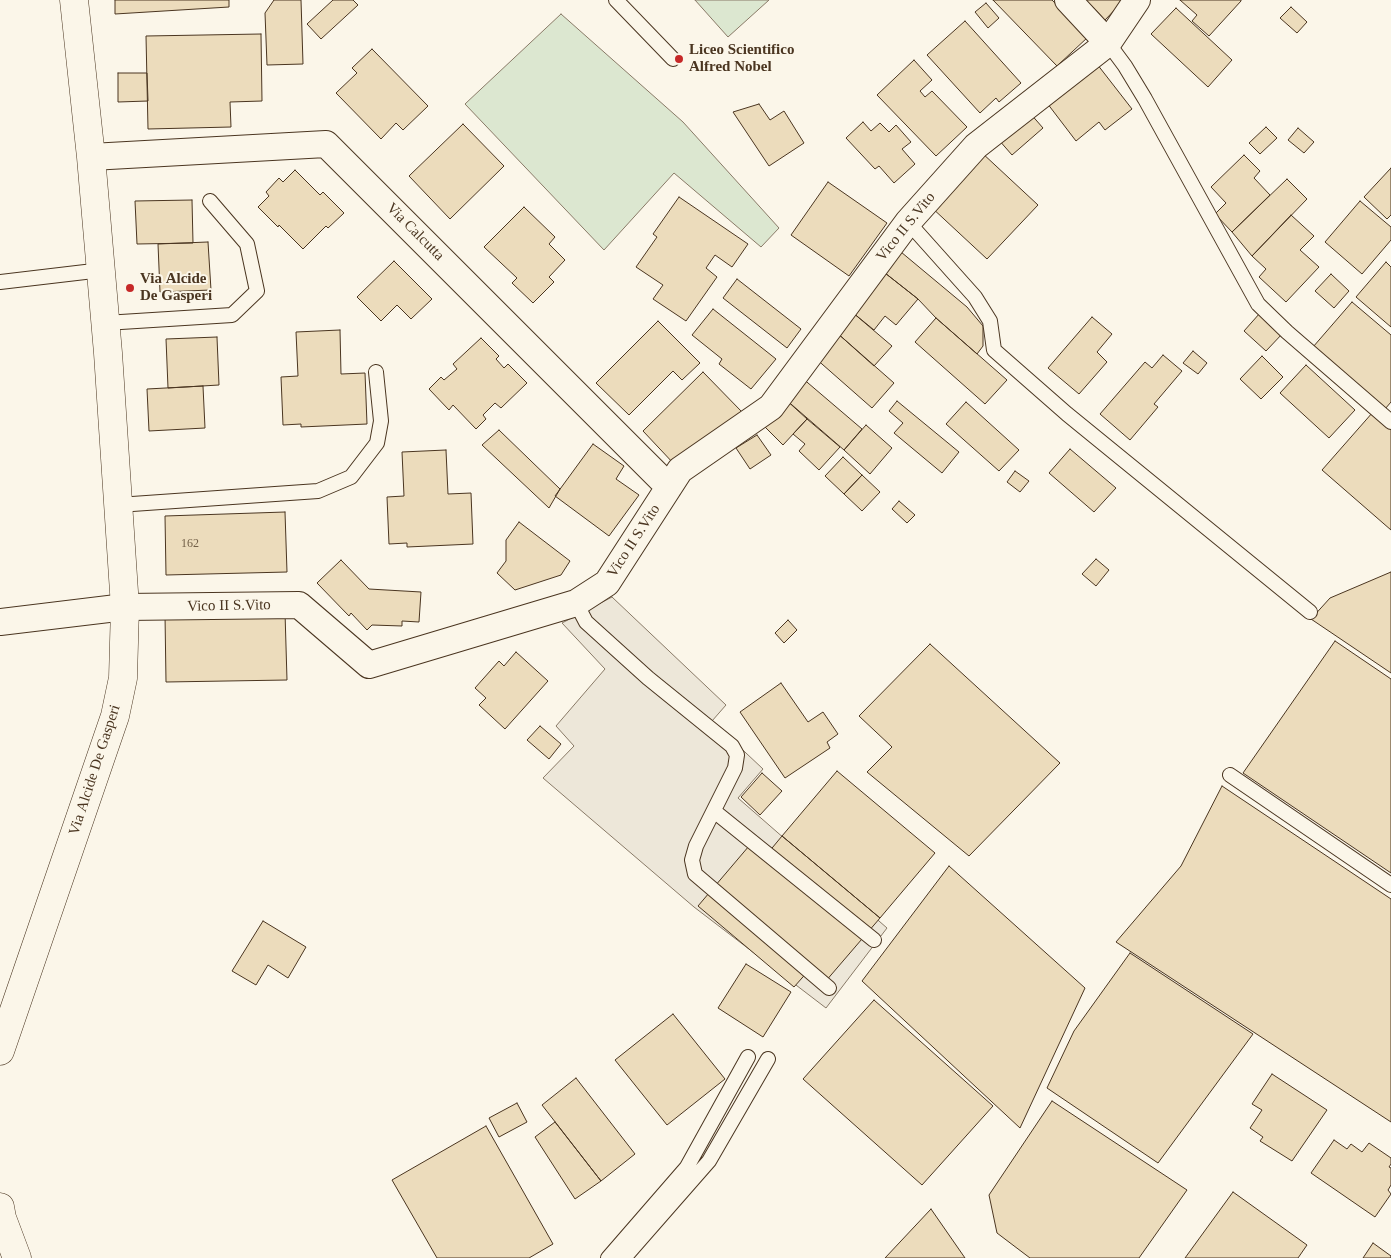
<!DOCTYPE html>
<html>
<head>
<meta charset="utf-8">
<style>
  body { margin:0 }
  canvas { display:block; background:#fbf6e9 }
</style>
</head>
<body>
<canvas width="1391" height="1258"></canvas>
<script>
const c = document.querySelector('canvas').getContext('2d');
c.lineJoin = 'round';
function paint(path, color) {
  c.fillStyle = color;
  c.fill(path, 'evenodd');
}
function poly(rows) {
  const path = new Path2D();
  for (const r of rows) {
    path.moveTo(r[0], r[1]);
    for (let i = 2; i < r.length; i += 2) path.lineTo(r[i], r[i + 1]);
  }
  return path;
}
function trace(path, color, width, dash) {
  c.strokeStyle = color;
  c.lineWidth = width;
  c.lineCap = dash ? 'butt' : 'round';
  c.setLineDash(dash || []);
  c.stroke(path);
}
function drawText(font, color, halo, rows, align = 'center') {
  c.font = font + ' Georgia,serif';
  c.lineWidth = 4;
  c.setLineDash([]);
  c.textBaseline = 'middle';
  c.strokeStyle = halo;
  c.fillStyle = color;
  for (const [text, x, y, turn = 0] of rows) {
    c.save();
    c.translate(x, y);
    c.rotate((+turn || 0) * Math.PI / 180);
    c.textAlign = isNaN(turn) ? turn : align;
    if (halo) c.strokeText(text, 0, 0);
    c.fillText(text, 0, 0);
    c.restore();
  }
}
const green = poly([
  [695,0,769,0,728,37,695,0],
  [561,14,683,122,779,228,761,247,674,173,604,250,465,104,561,14]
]);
paint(green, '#dce7d0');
trace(green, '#887966', 1);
const parking = poly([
  [612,597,726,705,712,721,763,769,738,798,887,928,826,1008,694,907,543,778,574,746,556,726,605,669,562,623,612,597]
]);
paint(parking, '#ede7d9');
trace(parking, '#887966', 1);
const building = poly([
  [115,0,229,0,229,7,115,14,115,0],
  [274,0,301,0,303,64,267,65,265,13,274,0],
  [333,0,353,0,358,5,321,39,307,24,333,0],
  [993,0,1052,0,1088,37,1057,66,993,0],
  [1086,0,1124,0,1105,20,1086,0],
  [1180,0,1241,0,1241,1,1209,36,1192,21,1197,15,1180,0],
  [986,3,999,18,988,28,975,12,986,3],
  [1291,7,1307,22,1297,33,1280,18,1291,7],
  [1176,8,1232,60,1208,87,1151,34,1176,8],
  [965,21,1021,83,999,102,996,98,980,113,927,55,965,21],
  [261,34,262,101,230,102,231,127,148,129,146,36,261,34],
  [372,49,428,106,403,130,396,123,381,139,336,93,357,73,352,68,372,49],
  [914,60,932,80,920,91,925,97,932,91,967,127,936,156,877,95,914,60],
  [1097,64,1132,109,1105,130,1099,122,1076,141,1047,103,1097,64],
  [118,73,147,73,148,101,118,102,118,73],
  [759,104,770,120,784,111,804,143,769,166,733,112,759,104],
  [1029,112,1043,128,1012,155,998,139,1029,112],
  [863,122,871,131,880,123,889,132,896,125,911,142,902,149,915,164,894,183,879,166,875,169,846,138,863,122],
  [463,124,504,166,450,219,409,176,463,124],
  [1266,127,1277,138,1260,154,1249,143,1266,127],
  [1298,128,1314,142,1304,153,1288,140,1298,128],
  [981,152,1038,205,987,259,930,206,981,152],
  [1244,155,1260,171,1254,178,1270,195,1232,232,1215,214,1226,203,1211,187,1244,155],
  [1391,168,1391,215,1387,219,1364,197,1391,168],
  [295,170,320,195,323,192,344,213,328,228,326,226,303,249,279,225,278,227,258,207,269,196,266,192,279,178,283,182,295,170],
  [1287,179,1307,199,1252,256,1232,232,1287,179],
  [828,182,887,223,849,276,791,235,828,182],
  [679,197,748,244,732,267,715,255,706,268,717,277,686,321,653,299,663,285,636,267,657,237,653,234,679,197],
  [192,200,193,243,137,244,135,201,192,200],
  [1360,201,1391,227,1391,240,1362,274,1325,242,1360,201],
  [524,207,555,237,549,244,565,260,549,277,554,282,533,303,512,283,517,278,484,247,524,207],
  [1291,215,1314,236,1300,250,1319,267,1286,302,1259,277,1266,269,1252,256,1291,215],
  [208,242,211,290,160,292,158,244,208,242],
  [901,252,967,307,983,326,983,346,977,354,936,318,918,299,885,273,901,252],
  [394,261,432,299,411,319,397,305,381,321,357,297,394,261],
  [1386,262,1391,267,1391,327,1356,297,1386,262],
  [885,273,918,299,896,325,885,316,874,330,852,312,885,273],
  [1331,274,1349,291,1334,308,1315,291,1331,274],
  [737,279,801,329,787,348,723,298,737,279],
  [1352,302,1391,335,1391,402,1385,409,1313,347,1352,302],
  [713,309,776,359,751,389,719,364,722,359,692,335,713,309],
  [852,312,892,346,874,366,836,332,852,312],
  [1260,313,1283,333,1266,351,1244,331,1260,313],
  [1092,317,1112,334,1097,352,1107,362,1079,394,1048,368,1092,317],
  [936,318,1007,380,985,404,915,342,936,318],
  [658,321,700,363,682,380,673,371,629,415,596,383,658,321],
  [340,330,341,374,365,373,367,424,301,427,301,424,283,425,281,377,298,376,296,332,340,330],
  [836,332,894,383,872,408,814,357,836,332],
  [217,337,219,385,168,388,166,339,217,337],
  [481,338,499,356,496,359,504,368,508,364,527,383,501,408,495,403,483,415,486,419,476,429,453,405,449,410,429,389,441,377,444,380,457,369,453,364,481,338],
  [1193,351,1207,363,1198,374,1183,363,1193,351],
  [1163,355,1182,371,1154,404,1158,407,1130,440,1100,414,1145,362,1152,368,1163,355],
  [1262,356,1283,377,1261,399,1240,379,1262,356],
  [1306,365,1355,410,1329,438,1280,393,1306,365],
  [703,372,742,412,675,465,643,431,703,372],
  [801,377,862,429,844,450,784,398,801,377],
  [203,386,205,428,149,431,147,389,203,386],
  [784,398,807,419,783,445,759,421,784,398],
  [897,401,959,452,942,473,894,433,903,423,889,411,897,401],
  [966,402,1019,450,999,471,946,424,966,402],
  [1373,412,1391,428,1391,530,1322,470,1373,412],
  [807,419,840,447,819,470,799,451,805,444,793,434,807,419],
  [866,425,892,448,870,474,844,450,866,425],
  [499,430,560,489,549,508,482,445,499,430],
  [757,435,771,455,750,469,736,448,757,435],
  [593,444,624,466,616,479,639,495,609,536,555,496,593,444],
  [1070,449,1116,488,1094,512,1049,473,1070,449],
  [446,450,448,494,471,493,473,544,407,547,407,543,389,544,387,497,404,496,402,452,446,450],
  [843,457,862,475,844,494,825,476,843,457],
  [1015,471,1029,481,1020,492,1007,482,1015,471],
  [862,475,880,492,862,511,844,494,862,475],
  [899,501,915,515,907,523,892,509,899,501],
  [285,512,287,572,166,575,165,516,285,512],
  [519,522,570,561,561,575,515,590,497,573,506,561,506,540,519,522],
  [1096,559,1109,570,1096,586,1082,574,1096,559],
  [341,560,369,589,421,592,419,622,402,621,402,626,372,625,367,630,351,613,349,616,317,583,341,560],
  [1391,572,1391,673,1311,619,1330,598,1391,572],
  [285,612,287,680,166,682,165,615,285,612],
  [788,620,797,630,784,643,775,633,788,620],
  [1335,641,1391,679,1391,873,1243,773,1335,641],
  [930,644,1060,763,969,856,867,772,892,747,859,716,930,644],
  [516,652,548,681,505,729,479,705,486,698,475,688,499,661,504,666,516,652],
  [781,683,808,722,823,712,838,734,827,742,830,748,785,778,740,712,781,683],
  [540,726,561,744,549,759,527,740,540,726],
  [837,771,935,853,880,918,782,836,837,771],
  [762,773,782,791,760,815,741,797,762,773],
  [1222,786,1391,899,1391,1122,1116,942,1181,866,1222,786],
  [782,836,880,918,825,982,810,969,794,987,698,906,749,846,763,859,782,836],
  [949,866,1085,988,1020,1128,862,981,949,866],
  [263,921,306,947,288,978,268,965,256,985,232,971,263,921],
  [1130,953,1253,1034,1158,1163,1047,1088,1074,1031,1130,953],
  [746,964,791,992,763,1037,718,1008,746,964],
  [874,1000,993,1106,922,1185,803,1079,874,1000],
  [673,1014,725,1079,667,1125,615,1060,673,1014],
  [1272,1074,1327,1110,1292,1161,1260,1141,1263,1137,1250,1128,1262,1110,1252,1104,1272,1074],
  [576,1078,635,1154,601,1181,542,1105,576,1078],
  [1052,1101,1187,1190,1139,1258,1030,1258,997,1233,989,1195,1052,1101],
  [517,1103,527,1122,499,1137,489,1118,517,1103],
  [555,1122,601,1181,575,1199,535,1137,555,1122],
  [486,1126,553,1244,529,1258,437,1258,392,1180,486,1126],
  [1334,1140,1347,1149,1351,1144,1362,1152,1369,1143,1391,1158,1391,1164,1389,1167,1391,1168,1391,1185,1388,1190,1391,1194,1375,1217,1311,1173,1334,1140],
  [1233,1192,1307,1245,1298,1258,1185,1258,1233,1192],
  [931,1209,965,1258,885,1258,931,1209],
  [1373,1243,1391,1256,1391,1258,1363,1258,1373,1243]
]);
paint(building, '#ecdcbc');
trace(building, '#4a3520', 1);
const service = poly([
  [616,0,673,59],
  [1108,43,1125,66,1145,99,1258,304,1287,332,1391,422],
  [908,222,975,297,990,321,994,350,1067,414,1310,612],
  [0,282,102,270],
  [105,323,232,315,257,291,247,244,210,201],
  [118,505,318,491,351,477,377,443,381,421,376,372],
  [576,603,586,622,648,678,732,746,737,755,735,768,696,846,692,860,695,874,829,988],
  [1230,775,1391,885],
  [714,811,874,940],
  [608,1258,687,1167,748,1057],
  [624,1258,709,1161,768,1059]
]);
const minor = poly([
  [1068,0,1108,43],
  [91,157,326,144,669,487],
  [0,622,125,607,299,605,369,665,576,603,607,583,680,470,771,407,908,222,976,146,1108,43,1137,0]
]);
const tertiary = poly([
  [0,1051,115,716,123,678,125,607,108,353,91,157,74,0],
  [0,1207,2,1218,17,1258]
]);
trace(service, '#4a3520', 16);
trace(minor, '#4a3520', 28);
trace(tertiary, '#4a3520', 29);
trace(service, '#fbf6e9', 14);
trace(minor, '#fbf6e9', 26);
trace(tertiary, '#fbf6e9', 28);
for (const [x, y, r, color] of [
  [679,59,5,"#c62828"],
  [130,288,5,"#c62828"]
]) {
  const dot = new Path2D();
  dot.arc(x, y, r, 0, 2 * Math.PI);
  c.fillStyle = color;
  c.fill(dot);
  trace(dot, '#fbf6e9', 2);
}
drawText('12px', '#725f47', null, [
  ["162",190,544]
]);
drawText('bold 15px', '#4a3520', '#fbf6e9', [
  ["Liceo Scientifico",689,50],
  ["Alfred Nobel",689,67],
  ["Via Alcide",140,279],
  ["De Gasperi",140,296]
], 'left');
drawText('15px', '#4a3520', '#fbf6e9', [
  ["Vico II S.Vito",906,227,-51],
  ["Via Calcutta",415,232,45],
  ["Vico II S.Vito",634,541,-57],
  ["Vico II S.Vito",229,606,-1],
  ["Via Alcide De Gasperi",95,770,-72]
]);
</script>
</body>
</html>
